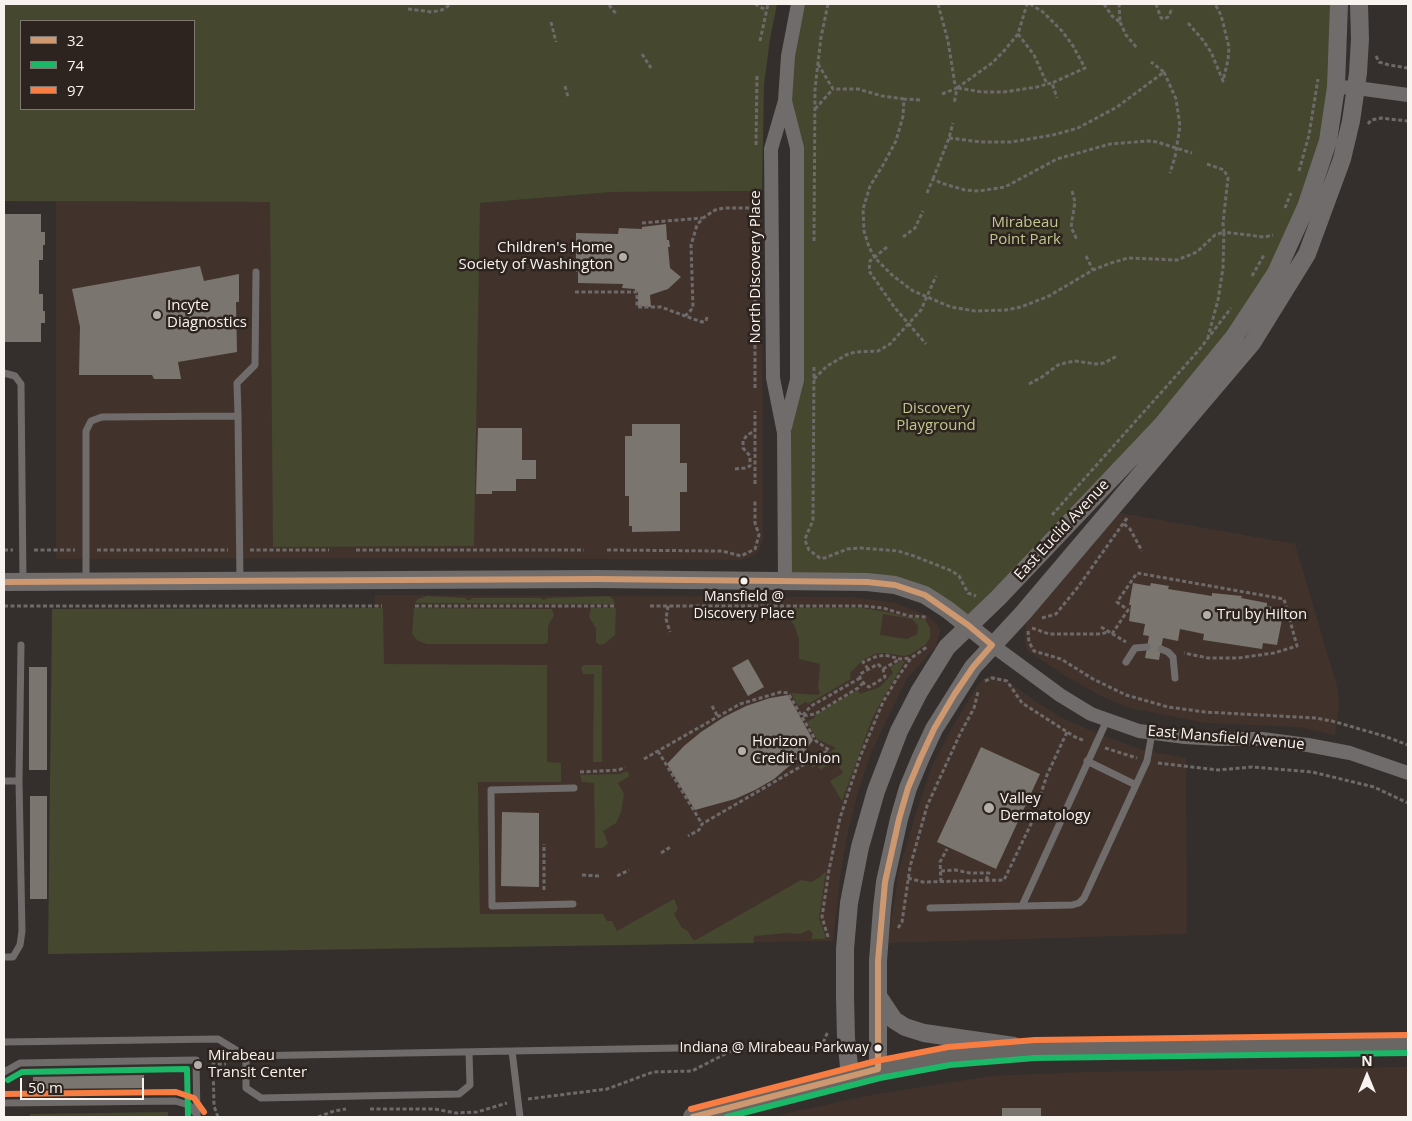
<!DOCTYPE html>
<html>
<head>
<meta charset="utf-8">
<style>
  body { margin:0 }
  #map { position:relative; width:1412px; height:1121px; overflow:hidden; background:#342f2c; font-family:"Open Sans",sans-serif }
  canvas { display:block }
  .frame { position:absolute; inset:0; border:5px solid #f9f3ef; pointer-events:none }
  .legend { position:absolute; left:20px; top:20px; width:175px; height:90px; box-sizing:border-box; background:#2d241f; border:1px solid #7f7772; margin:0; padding:6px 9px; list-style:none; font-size:15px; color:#f9f3ef }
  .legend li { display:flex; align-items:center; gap:10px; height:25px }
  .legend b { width:25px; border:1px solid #7f7772 }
  .north { position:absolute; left:1342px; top:1051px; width:50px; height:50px; -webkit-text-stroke:4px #2d241f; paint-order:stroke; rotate:0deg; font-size:14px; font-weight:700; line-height:20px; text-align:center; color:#f9f3ef }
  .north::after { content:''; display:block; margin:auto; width:18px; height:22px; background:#f9f3ef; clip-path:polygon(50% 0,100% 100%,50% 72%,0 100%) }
  .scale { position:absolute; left:20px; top:1078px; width:124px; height:22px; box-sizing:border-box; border:2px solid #f9f3ef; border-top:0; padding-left:6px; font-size:15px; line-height:18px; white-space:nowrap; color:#f9f3ef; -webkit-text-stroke:4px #2d241f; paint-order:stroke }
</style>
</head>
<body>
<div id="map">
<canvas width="1412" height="1121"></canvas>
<div class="frame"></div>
<ul class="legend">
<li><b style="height:6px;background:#cd976f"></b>32</li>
<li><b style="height:6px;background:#1ab867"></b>74</li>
<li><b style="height:6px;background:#f77d43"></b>97</li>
</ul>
<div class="north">N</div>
<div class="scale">50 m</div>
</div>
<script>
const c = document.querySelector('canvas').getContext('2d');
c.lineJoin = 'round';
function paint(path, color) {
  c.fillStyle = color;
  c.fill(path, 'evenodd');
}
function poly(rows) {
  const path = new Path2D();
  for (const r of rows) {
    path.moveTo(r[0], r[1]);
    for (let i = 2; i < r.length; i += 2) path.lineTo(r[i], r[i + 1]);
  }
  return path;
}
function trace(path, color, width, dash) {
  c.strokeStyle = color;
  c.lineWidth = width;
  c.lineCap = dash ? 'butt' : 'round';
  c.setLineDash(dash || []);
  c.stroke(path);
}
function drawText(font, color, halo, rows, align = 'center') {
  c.font = font + ' "Open Sans",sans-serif';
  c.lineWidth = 5;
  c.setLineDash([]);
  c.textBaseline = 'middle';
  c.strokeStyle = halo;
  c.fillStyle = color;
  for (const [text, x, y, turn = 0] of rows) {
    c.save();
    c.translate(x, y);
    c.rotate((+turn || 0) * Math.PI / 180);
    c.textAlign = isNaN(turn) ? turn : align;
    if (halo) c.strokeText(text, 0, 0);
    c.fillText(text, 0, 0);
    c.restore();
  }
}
paint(poly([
  [762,191,763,539,759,551,751,557,740,560,469,558,56,559,56,201,480,203,612,192],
  [1115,512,1295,544,1338,690,1339,706,1335,735,1299,727,1206,723,1129,708,1101,696,1065,676,1028,651,1025,643,1026,624],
  [375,595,853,597,896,603,928,616,937,624,940,631,936,646,906,680,871,753,858,792,848,832,841,870,833,941,495,946,480,914,478,782,373,704],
  [992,675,1005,679,1038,703,1064,719,1096,733,1143,750,1186,758,1187,934,888,943,899,870,915,816,932,766,952,728,977,686,983,679],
  [1408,1067,1408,1117,770,1117,866,1096,990,1076,1085,1072]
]), '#41332b');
paint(poly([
  [4,4,777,4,770,39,764,85,762,191,612,192,480,203,474,546,273,547,270,202,4,201],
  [21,21,194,21,194,109,21,109],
  [798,4,1339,4,1336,87,1306,207,1234,337,968,625,925,595,785,580,784,433,797,380,797,148,785,101],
  [427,596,465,598,467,600,470,600,472,598,540,598,543,600,548,598,609,596,613,599,615,604,415,603,418,599],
  [383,608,384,664,547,665,547,762,561,763,561,782,478,782,480,914,603,914,607,921,612,921,617,931,674,899,678,909,674,914,682,928,687,930,694,941,801,880,811,882,820,877,826,871,819,918,825,935,825,939,811,939,813,934,809,930,800,934,786,933,755,936,753,939,754,943,48,954,52,609],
  [414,608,552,609,554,615,548,626,548,640,547,643,544,644,427,644,418,641,412,634],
  [591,608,616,608,615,635,604,644,600,645,596,642,596,628,589,617],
  [773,608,862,608,888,612,906,617,925,619,930,628,930,638,925,645,911,654,904,656,885,653,875,654,864,659,850,673,851,679,808,704,806,702,798,706,791,693,818,695,820,693,818,688,820,664,799,659,799,639,794,625,785,614],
  [883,614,912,619,918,626,917,634,907,639,880,635],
  [901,661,905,661,882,700,872,719,842,801,830,781,843,773,836,761,820,770,817,765,812,768,811,764,836,748,817,739,807,722,815,717,815,715,858,690,860,694,880,687,893,673,890,667],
  [584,665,602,665,602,762,593,762,594,674,583,674,581,668],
  [627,771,629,775,628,777,618,783,624,794,621,812,616,823,603,831,608,843,603,848,595,848,594,783,582,782,580,775,620,774],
  [168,1112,168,1117,30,1117,30,1114]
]), '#45472f');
paint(poly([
  [4,214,41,214,41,232,45,232,45,245,43,245,43,260,39,260,39,294,43,294,43,311,45,311,45,323,41,323,41,342,4,342],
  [666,224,667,240,669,240,670,247,668,247,670,268,681,277,668,289,650,295,651,307,638,306,638,291,635,291,635,289,622,288,623,284,578,283,578,271,576,272,576,233,618,234,619,228,642,229,642,227],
  [200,266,204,281,239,274,239,302,236,302,237,352,178,362,181,379,154,379,152,375,79,375,80,327,72,289],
  [632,424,680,424,680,463,687,463,687,492,680,492,680,531,632,532,632,526,629,526,629,496,625,496,625,436,632,436],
  [478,428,522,428,522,460,536,460,536,479,516,479,516,491,492,491,492,494,476,494],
  [1133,583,1150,586,1151,583,1169,586,1168,589,1212,596,1212,593,1242,596,1241,598,1267,603,1267,606,1284,609,1277,645,1263,643,1262,649,1203,640,1204,634,1180,629,1178,641,1163,638,1159,660,1145,658,1149,636,1143,635,1145,624,1129,621,1131,605,1129,605],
  [748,659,764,687,748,696,732,668],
  [29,667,47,667,47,770,29,770],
  [788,695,813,740,802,755,774,779,755,790,735,799,695,810,667,764,684,746,701,732,724,717,746,706,770,698],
  [981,747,1040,774,996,869,937,842],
  [30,796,47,796,47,899,30,899],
  [502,812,539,813,539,887,501,886],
  [144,1075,144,1088,33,1089,33,1077],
  [1002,1108,1041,1108,1041,1117,1002,1117]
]), '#7b756f');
trace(poly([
  [755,4,766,10],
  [938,4,948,41,955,85,957,88],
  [1030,4,1043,12,1062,31,1073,46,1085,68,1052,83],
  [1104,4,1112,16,1120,22,1119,4],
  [1156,4,1161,18,1164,19,1168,17,1171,11,1173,12],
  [609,5,617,15],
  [408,9,432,12,442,10,451,4],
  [551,22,556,42],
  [1120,22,1126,35,1137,48],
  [1188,23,1202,39,1211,52,1223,81,1228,60,1229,47,1221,15,1215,4],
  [1018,34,1034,55,1047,84,1052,83,1057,98],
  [760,41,768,4],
  [642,54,651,68],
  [1376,56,1379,62,1389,65,1408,68],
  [818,64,833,89,858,89,882,96,904,99],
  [1164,72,1176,99,1180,126,1175,157,1170,173],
  [565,86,568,97],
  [957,88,992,63,1003,52,1018,34,1027,4],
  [958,88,982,92,1004,92,1037,87,1047,84],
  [942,94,957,88,954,104],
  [920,100,904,99,903,116,896,141,883,165,870,186,863,209,864,231,869,247,875,258,892,275,913,291,951,307,975,311,1006,310,1021,307,1049,296,1093,270,1111,263,1128,258,1177,260,1197,252,1215,235,1224,232,1223,268,1218,300,1208,337],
  [815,109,833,89],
  [1368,124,1371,120,1381,118,1408,121],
  [949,138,981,142,1011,142,1053,135,1078,128,1117,107,1164,72,1151,62],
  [756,145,757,76],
  [1207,164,1224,170,1228,178,1223,223,1224,232,1264,237,1273,235],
  [1299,171,1309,135,1318,79],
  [933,179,949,138,953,123],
  [1072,191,1075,202,1071,227,1077,240],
  [927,193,933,179,941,183,965,190,979,191,1005,187,1057,159,1110,144,1148,141,1157,142,1192,153],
  [1285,208,1291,193],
  [642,223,702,218],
  [903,237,915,228,923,211],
  [814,241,815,89,821,37,828,4],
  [887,247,870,261,869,271,895,308,926,344],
  [1086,256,1093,270],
  [1252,276,1264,255],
  [575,292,637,292,637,307,661,307,685,316],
  [707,317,706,321,702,322,685,316,693,308,691,245,697,225,703,218,715,210,724,208,755,208],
  [814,367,813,520,805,539,806,543,809,550,820,558,825,558,847,549,861,548,898,551,914,556,952,571,959,576,968,593,976,596],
  [814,379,827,366,846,355,855,352,878,351,890,344,921,310,936,276],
  [1029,384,1042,377,1058,365,1065,363,1075,361,1096,364,1104,363,1117,356],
  [755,388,755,260],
  [735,469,745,468,750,466,750,456,743,448,743,441,747,435,755,431],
  [755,484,755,411],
  [1052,515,1199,350,1231,308],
  [1124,524,1130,529,1142,551],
  [4,550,13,550],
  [34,550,75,550],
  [97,550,228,550],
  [250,550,329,550],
  [356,550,584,550],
  [607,550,722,551,741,556,755,549,759,535,755,523,755,501],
  [4,606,382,606],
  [415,606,614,606],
  [650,606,864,606,883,608,909,616,926,617],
  [668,606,666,619,670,632],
  [1042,618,1056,614,1078,587,1127,518],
  [1101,627,1126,642],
  [1032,628,1049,634,1101,634,1108,632],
  [1028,631,1029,642,1034,651,1061,659,1093,679,1126,695,1168,707,1205,712,1315,718,1332,721,1384,736,1408,745],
  [1112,634,1128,610,1117,602,1137,573,1284,599,1297,646,1274,653,1238,658,1208,658,1184,653],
  [878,664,883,669,885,677,869,687,865,685,860,678,860,674,878,664],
  [868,669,863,662,875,657,885,655,900,659,911,658],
  [883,669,900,659],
  [860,678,811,706,802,716,815,714,858,688,863,683],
  [985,681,992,678,1007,681,1022,703,1075,737,1085,741],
  [712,706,718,717],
  [1105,748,1137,758],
  [658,751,702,824],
  [644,759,740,704,781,692,788,693,816,741,829,750,702,824,699,830,688,836],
  [1158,763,1218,770,1252,767,1312,772,1374,787,1408,803],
  [580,772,619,770,625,767],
  [661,853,672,846],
  [941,871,955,870,970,873,989,873,986,880],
  [582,875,599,876],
  [617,876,629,870],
  [908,878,923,882,1004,880,1031,824,1047,775,1067,732],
  [941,882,940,862,947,849],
  [544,890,544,844],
  [898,928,902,922,910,867,927,806,960,734,974,708,978,692],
  [828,937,822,917,829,870,840,818,860,757,883,702,896,680,911,658,927,647],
  [528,1099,607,1089,653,1072,692,1071,731,1051,798,1046,815,1048,824,1041,828,1031],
  [370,1109,435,1109,456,1113,477,1112,507,1103],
  [218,1117,214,1106,213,1064,226,1064],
  [318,1117,334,1111,346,1109]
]), '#6e6a69', 3, [4, 2.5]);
trace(poly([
  [4,373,15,376,21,384,23,581],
  [238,416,237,383,255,365,256,272],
  [86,581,86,431,91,421,102,417,238,416,240,581],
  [1161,649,1168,652,1173,657,1175,678],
  [1126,662,1135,648,1147,647],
  [1087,761,1136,785],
  [4,781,19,781,22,931,20,945,13,957,4,957],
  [19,781,21,645],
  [573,904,492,906,491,790,574,788],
  [1022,906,1072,905,1079,903,1084,898,1147,761,1152,733],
  [930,908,1022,906,1107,720],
  [4,1042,218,1039,246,1056,512,1051,520,1117],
  [512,1051,679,1048],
  [246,1056,246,1088,261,1098,459,1094,470,1085,469,1052],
  [4,1072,20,1063,196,1060,197,1117],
  [4,1103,175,1101,189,1105,197,1115]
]), '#706c6c', 7);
trace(poly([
  [1336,87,1357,88,1408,95],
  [785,427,797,380,797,148,785,101],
  [785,580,784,433,773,378,771,149,785,101,788,56,798,4],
  [992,645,1060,695,1091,714,1139,731,1185,737,1220,739,1262,739,1308,745,1350,753,1408,773]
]), '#706c6c', 14);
trace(poly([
  [4,582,597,579,867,582,895,585,925,595,948,610,992,645],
  [878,996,894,1020,905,1027,924,1033,1014,1046],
  [878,1069,878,961,882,908,885,882,899,819,908,788,921,757,934,729,973,667,1023,613,1252,343,1307,254,1342,159,1351,121,1358,73,1360,39,1359,4],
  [850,1076,846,1038,845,997,845,949,849,903,860,847,876,791,899,731,919,692,947,647,998,598,1162,425,1234,337,1276,273,1306,207,1328,141,1336,87,1339,4]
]), '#706c6c', 18);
trace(poly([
  [693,1117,878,1069,949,1056,1035,1049,1408,1044]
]), '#696664', 20);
trace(poly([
  [4,582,597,579,867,582,895,585,925,595,968,625,992,645,973,667,954,695,934,729,921,757,908,788,899,819,885,882,878,961,878,1069,693,1117]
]), '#cd976f', 6);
trace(poly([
  [8,1080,22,1072,187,1069,188,1117],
  [727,1117,880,1078,950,1065,1035,1058,1408,1053]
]), '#1ab867', 6);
trace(poly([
  [4,1094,176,1092,194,1098,204,1112],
  [691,1109,876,1061,948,1047,1035,1040,1408,1035]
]), '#f77d43', 6);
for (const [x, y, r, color] of [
  [623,257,5,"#b4aeab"],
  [157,315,5,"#b4aeab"],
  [744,581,4.5,"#f9f3ef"],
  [1207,615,5,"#b4aeab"],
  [742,751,5,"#b4aeab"],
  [989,808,6,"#b4aeab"],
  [878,1048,4.5,"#f9f3ef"],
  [198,1065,5,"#b4aeab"]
]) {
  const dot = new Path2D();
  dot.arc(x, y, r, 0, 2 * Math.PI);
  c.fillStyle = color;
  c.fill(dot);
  trace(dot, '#2d241f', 2);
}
drawText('14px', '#f9f3ef', '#2d241f', [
  ["Mansfield @",744,597],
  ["Discovery Place",744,614],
  ["Indiana @ Mirabeau Parkway",869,1048,"right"]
]);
drawText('15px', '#c0c88e', '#2d241f', [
  ["Mirabeau",1025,223],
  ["Point Park",1025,240],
  ["Discovery",936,409],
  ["Playground",936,426]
]);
drawText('15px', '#f9f3ef', '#2d241f', [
  ["Children's Home",613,248,"right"],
  ["Society of Washington",613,265,"right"],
  ["Incyte",167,306],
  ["Diagnostics",167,323],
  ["Tru by Hilton",1217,615],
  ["Horizon",752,742],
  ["Credit Union",752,759],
  ["Valley",1000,799],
  ["Dermatology",1000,816],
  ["Mirabeau",208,1056],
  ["Transit Center",208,1073]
], 'left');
drawText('15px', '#f9f3ef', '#2d241f', [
  ["North Discovery Place",756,267,-90],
  ["East Euclid Avenue",1062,530,-47],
  ["East Mansfield Avenue",1226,738,5]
]);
</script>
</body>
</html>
